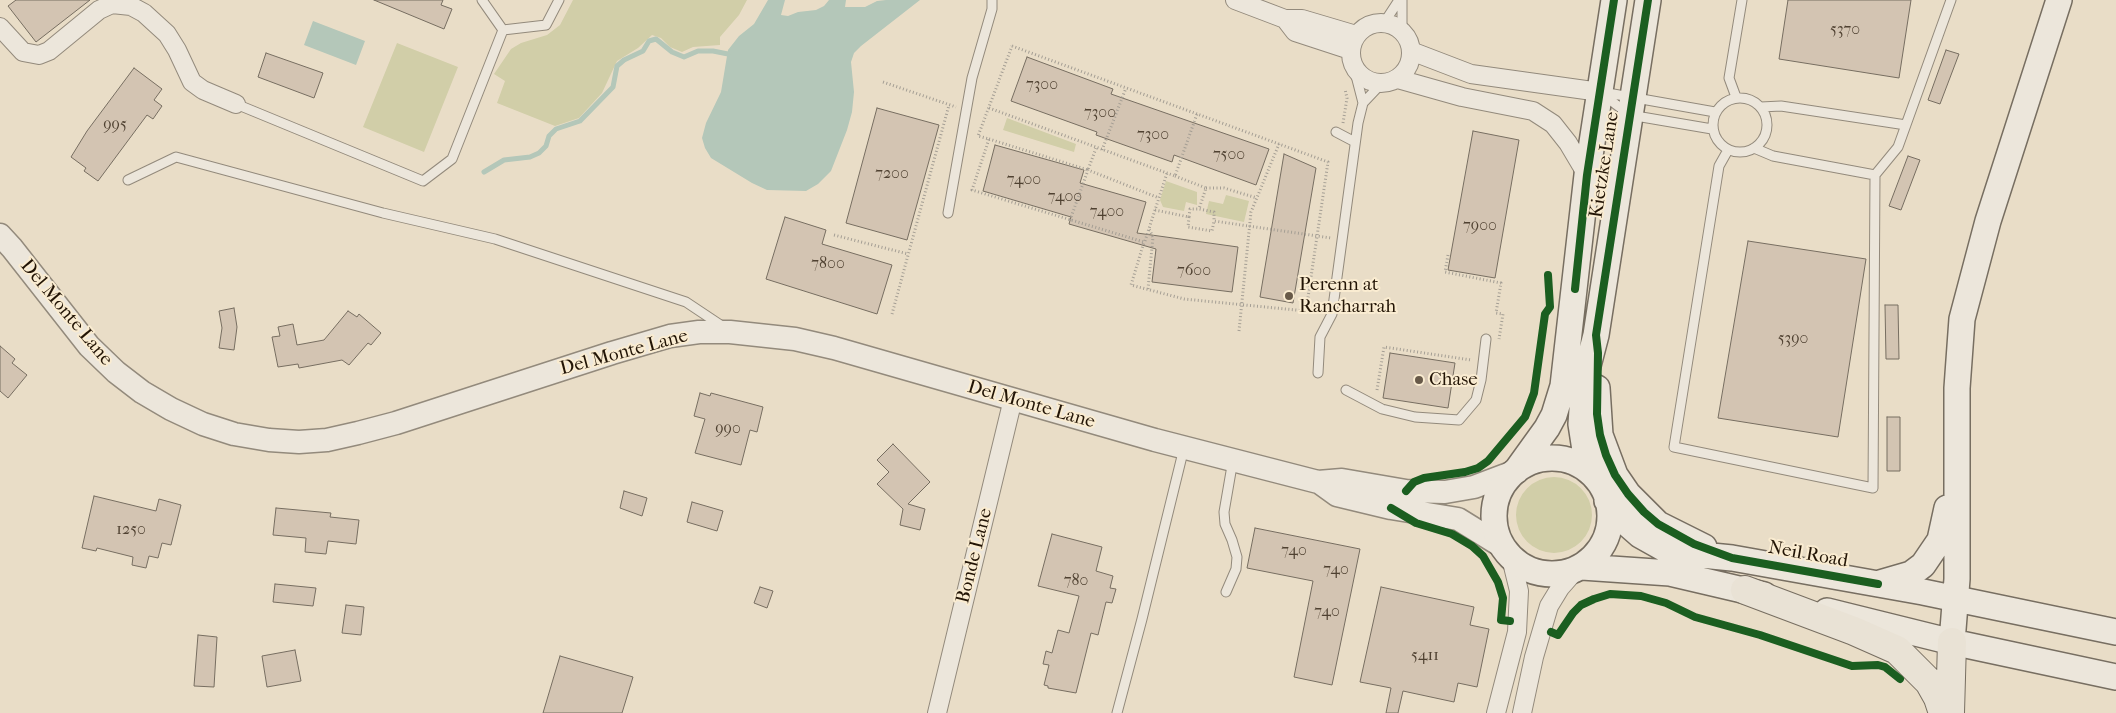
<!DOCTYPE html>
<html>
<head>
<meta charset="utf-8">
<style>
  body { margin:0 }
  canvas { display:block; background:#e9ddc7 }
</style>
</head>
<body>
<canvas width="2116" height="713"></canvas>
<script>
const c = document.querySelector('canvas').getContext('2d');
c.lineJoin = 'round';
function paint(path, color) {
  c.fillStyle = color;
  c.fill(path, 'evenodd');
}
function poly(rows) {
  const path = new Path2D();
  for (const r of rows) {
    if (r.length === 3) {
      path.moveTo(r[0] + r[2], r[1]);
      path.arc(r[0], r[1], r[2], 0, 2 * Math.PI);
      continue;
    }
    path.moveTo(r[0], r[1]);
    for (let i = 2; i < r.length; i += 2) path.lineTo(r[i], r[i + 1]);
  }
  return path;
}
function trace(path, color, width, dash) {
  c.strokeStyle = color;
  c.lineWidth = width;
  c.lineCap = dash ? 'butt' : 'round';
  c.setLineDash(dash || []);
  c.stroke(path);
}
function drawText(font, color, halo, rows, align = 'center') {
  c.font = font + ' "IM FELL French Canon",serif';
  c.lineWidth = 4;
  c.setLineDash([]);
  c.textBaseline = 'middle';
  c.strokeStyle = halo;
  c.fillStyle = color;
  for (const [text, x, y, turn = 0] of rows) {
    c.save();
    c.translate(x, y);
    c.rotate((+turn || 0) * Math.PI / 180);
    c.textAlign = isNaN(turn) ? turn : align;
    if (halo) c.strokeText(text, 0, 0);
    c.fillText(text, 0, 0);
    c.restore();
  }
}
paint(poly([
  [573,0,747,0,739,15,720,37,720,45,693,47,682,52,670,47,661,38,652,35,638,48,617,61,602,93,579,118,555,126,497,103,505,81,494,74,511,49,521,43,547,35,560,25],
  [397,43,458,67,424,152,363,127],
  [1007,118,1076,144,1074,152,1003,130],
  [1166,181,1197,192,1197,205,1186,202,1184,211,1163,207,1160,200],
  [1226,195,1249,201,1244,222,1206,214,1209,201,1223,204],
  [1554,515,38]
]), '#d1cea8');
paint(poly([
  [768,0,785,0,781,15,788,16,798,12,816,10,824,6,829,0,846,0,845,7,865,7,877,1,886,0,920,0,861,46,854,53,851,62,854,92,852,112,847,130,831,171,818,184,806,191,767,190,752,183,711,158,705,148,702,138,706,123,721,92,728,50,739,36,754,24],
  [313,21,365,41,356,65,304,45]
]), '#b4c7b9');
trace(poly([
  [484,172,504,160,530,157,539,153,546,146,549,136,556,129,580,121,613,87,617,66,624,60,643,51,649,41,656,39,672,52,684,57,698,51,713,51,728,54]
]), '#b4c7b9', 5);
const building = poly([
  [16,0,90,0,36,42,8,6,16,0],
  [374,0,443,0,441,5,452,9,444,29,374,0],
  [1788,0,1911,0,1899,78,1779,59,1788,0],
  [1946,50,1959,54,1940,104,1928,100,1946,50],
  [266,53,323,73,314,98,258,77,266,53],
  [1027,57,1113,89,1111,94,1269,149,1256,185,1174,155,1172,162,1096,135,1097,132,1011,101,1027,57],
  [134,68,162,89,154,100,162,106,153,119,147,115,98,181,84,171,86,168,71,157,87,131,134,68],
  [877,108,939,125,907,240,846,223,877,108],
  [1473,131,1519,140,1495,278,1448,270,1473,131],
  [995,145,1084,170,1080,183,1146,202,1137,233,1238,247,1232,292,1152,282,1156,249,1069,224,1071,217,983,191,995,145],
  [1284,154,1316,168,1293,303,1260,297,1284,154],
  [1908,156,1920,160,1901,210,1889,206,1908,156],
  [785,217,826,230,822,244,892,265,877,314,766,279,785,217],
  [1748,241,1866,259,1838,437,1718,418,1748,241],
  [1885,305,1898,305,1899,359,1886,359,1885,305],
  [234,308,237,327,234,350,219,348,222,328,219,311,234,308],
  [348,311,357,317,359,314,381,333,371,345,368,343,349,365,342,360,299,368,298,364,278,367,272,337,280,336,278,327,293,324,297,345,324,340,348,311],
  [0,346,15,359,12,363,27,375,8,398,0,391,0,346],
  [1390,353,1455,363,1448,408,1383,398,1390,353],
  [700,393,710,396,711,393,763,407,757,432,750,430,741,465,695,453,705,419,694,416,700,393],
  [1887,417,1900,417,1900,471,1887,471,1887,417],
  [893,444,930,482,908,504,925,509,920,530,900,525,903,509,877,484,889,472,877,460,893,444],
  [624,491,647,498,642,516,620,508,624,491],
  [94,496,156,511,159,499,181,505,171,545,162,543,158,558,149,556,146,568,132,565,133,557,97,548,96,551,82,548,94,496],
  [692,502,723,511,717,531,687,522,692,502],
  [276,508,331,513,330,517,359,520,356,544,328,541,326,554,305,552,306,538,273,535,276,508],
  [1255,528,1360,549,1332,685,1294,677,1313,581,1247,568,1255,528],
  [1052,534,1102,547,1096,571,1113,576,1110,588,1116,589,1112,603,1106,602,1098,635,1091,633,1076,693,1048,688,1048,686,1044,685,1049,665,1043,664,1046,651,1052,653,1058,630,1069,633,1079,596,1038,586,1052,534],
  [275,584,316,588,313,606,273,602,275,584],
  [760,587,773,591,767,608,754,603,760,587],
  [1381,587,1474,607,1470,625,1489,629,1477,687,1458,683,1454,702,1403,691,1398,713,1386,713,1391,688,1360,682,1381,587],
  [346,605,364,607,361,635,342,633,346,605],
  [198,635,217,637,214,687,194,686,198,635],
  [295,650,301,681,267,687,262,656,295,650],
  [560,656,633,677,622,713,543,713,560,656]
]);
paint(building, '#d3c4b2');
trace(building, '#776e61', 1);
const service = poly([
  [1384,23,1399,0],
  [503,30,546,25,559,0],
  [1402,32,1402,0],
  [1354,68,1363,103],
  [1602,92,1715,112],
  [1602,94,1630,115,1712,129],
  [1736,97,1729,78,1742,0],
  [1740,125,27],
  [236,104,423,181,452,159,503,30,482,0],
  [1761,107,1781,106,1906,125],
  [1336,132,1355,142],
  [1754,148,1773,156,1875,175],
  [1728,150,1719,166,1674,447,1873,488,1875,175,1898,147,1951,0],
  [128,180,176,157,383,213,495,239,686,302,722,326],
  [948,213,972,78,992,9,992,0],
  [1318,373,1320,337,1332,314,1358,123,1363,103,1382,83],
  [1346,390,1382,409,1415,417,1459,420,1476,400,1481,380,1486,339],
  [1226,592,1236,569,1237,557,1232,540,1225,524,1224,512,1233,460],
  [1117,713,1142,619,1184,448]
]);
const minor = poly([
  [1235,0,1285,19,1302,19,1356,35],
  [1285,19,1295,32,1350,50],
  [1381,53,30],
  [0,27,23,52,39,55,49,51,99,10,112,4,131,6,144,13,167,34,177,50,192,82,203,90,236,104],
  [1411,51,1471,74,1600,92],
  [1398,79,1462,97,1533,111,1553,124,1568,143,1587,175],
  [937,713,1013,399],
  [1496,713,1517,632,1519,591,1511,558],
  [1522,713,1534,657,1549,606,1560,588,1575,571]
]);
const tertiary = poly([
  [0,235,12,248,89,346,116,372,142,392,171,409,203,424,234,434,269,440,299,442,327,440,358,433,396,423,612,353,670,336,699,332,730,332,795,339,834,348,1155,440,1318,482,1342,480,1406,491,1445,492,1474,487,1511,473],
  [1319,482,1337,495,1391,508,1458,519,1500,545]
]);
const secondary = poly([
  [1597,388,1600,435,1615,475,1628,494,1658,524,1704,547],
  [1552,516,58],
  [1516,471,1547,428,1554,415,1563,386,1587,175,1614,0],
  [1593,475,1585,450,1581,424,1584,381,1596,335,1648,0],
  [1607,501,1624,521,1640,535,1665,549,1681,553,1732,558,1777,566,1923,592,2116,632],
  [1582,567,1670,573,1764,595],
  [1880,583,1911,574,1923,565,1940,540,1947,508],
  [1827,611,1952,642,2116,677],
  [1952,642,1957,579,1957,388,1962,319,1988,221,2059,0]
]);
const motorway = poly([
  [1745,590,1854,631,1897,650,1929,682,1938,698,1943,713],
  [1950,713,1952,642]
]);
trace(service, '#938a7c', 11);
trace(minor, '#938a7c', 20);
trace(tertiary, '#938a7c', 25);
trace(secondary, '#776e61', 28);
trace(motorway, '#776e61', 30);
trace(poly([
  [1012,46,1328,162,1306,311,1184,299,1131,285,1144,242,972,190,989,139,978,136,1012,46],
  [883,82,956,107],
  [989,108,1175,176,1197,114],
  [1343,123,1347,98,1345,89],
  [989,139,1088,170,1096,148],
  [1102,150,1126,88],
  [1175,176,1206,188,1199,209,1214,212,1214,221,1331,238],
  [1206,188,1224,188,1257,198],
  [1155,210,1189,217,1190,209,1199,209],
  [1189,217,1188,227,1212,231,1214,221],
  [1070,220,1088,170,1159,198],
  [834,235,908,254],
  [1145,241,1167,173],
  [1448,255,1445,272,1501,283,1496,313,1503,314,1499,339],
  [1148,289,1153,237,1149,229],
  [892,314,949,105],
  [1239,331,1251,212,1279,144],
  [1377,390,1384,347,1471,360]
]), '#a49e94', 3, [1, 2.5]);
trace(service, '#ece6db', 9);
trace(minor, '#ece6db', 18);
trace(tertiary, '#ece6db', 22);
trace(secondary, '#ece6db', 25);
trace(motorway, '#e9e2d5', 28);
trace(poly([
  [1648,0,1596,335,1598,353,1597,414,1600,435,1606,455,1615,475,1628,494,1644,512,1658,524,1694,544,1732,558,1878,584],
  [1575,289,1587,175,1614,0],
  [1406,491,1414,482,1424,478,1465,472,1478,468,1488,461,1525,417,1534,393,1545,314,1550,307,1548,275],
  [1391,508,1416,523,1452,534,1472,546,1483,556,1498,582,1503,598,1501,620,1510,621],
  [1551,632,1558,635,1573,613,1581,605,1594,599,1610,594,1641,596,1666,603,1695,617,1760,635,1852,666,1878,665,1885,667,1900,679]
]), '#1b5e20', 8);
for (const [x, y, r, color] of [
  [1289,296,5,"#685a49"],
  [1419,380,5,"#685a49"]
]) {
  const dot = new Path2D();
  dot.arc(x, y, r, 0, 2 * Math.PI);
  c.fillStyle = color;
  c.fill(dot);
  trace(dot, '#faecd1', 2);
}
drawText('16px', '#4f4131', null, [
  ["5370",1845,30],
  ["7300",1042,85],
  ["7300",1100,113],
  ["995",115,125],
  ["7300",1153,135],
  ["7500",1229,155],
  ["7200",892,174],
  ["7400",1024,180],
  ["7400",1065,197],
  ["7400",1107,212],
  ["7900",1480,226],
  ["7800",828,264],
  ["7600",1194,271],
  ["5390",1793,339],
  ["990",728,429],
  ["1250",131,530],
  ["740",1294,551],
  ["740",1336,570],
  ["780",1076,581],
  ["740",1327,612],
  ["5411",1425,656]
]);
drawText('19px', '#221405', '#faecd1', [
  ["Kietzke Lane",1605,165,-81],
  ["Del Monte Lane",66,313,50],
  ["Del Monte Lane",624,353,-15],
  ["Del Monte Lane",1031,405,16],
  ["Neil Road",1808,555,10],
  ["Bonde Lane",975,556,-76]
]);
drawText('19px', '#221405', '#faecd1', [
  ["Perenn at",1299,285],
  ["Rancharrah",1299,307],
  ["Chase",1429,380]
], 'left');
</script>
</body>
</html>
